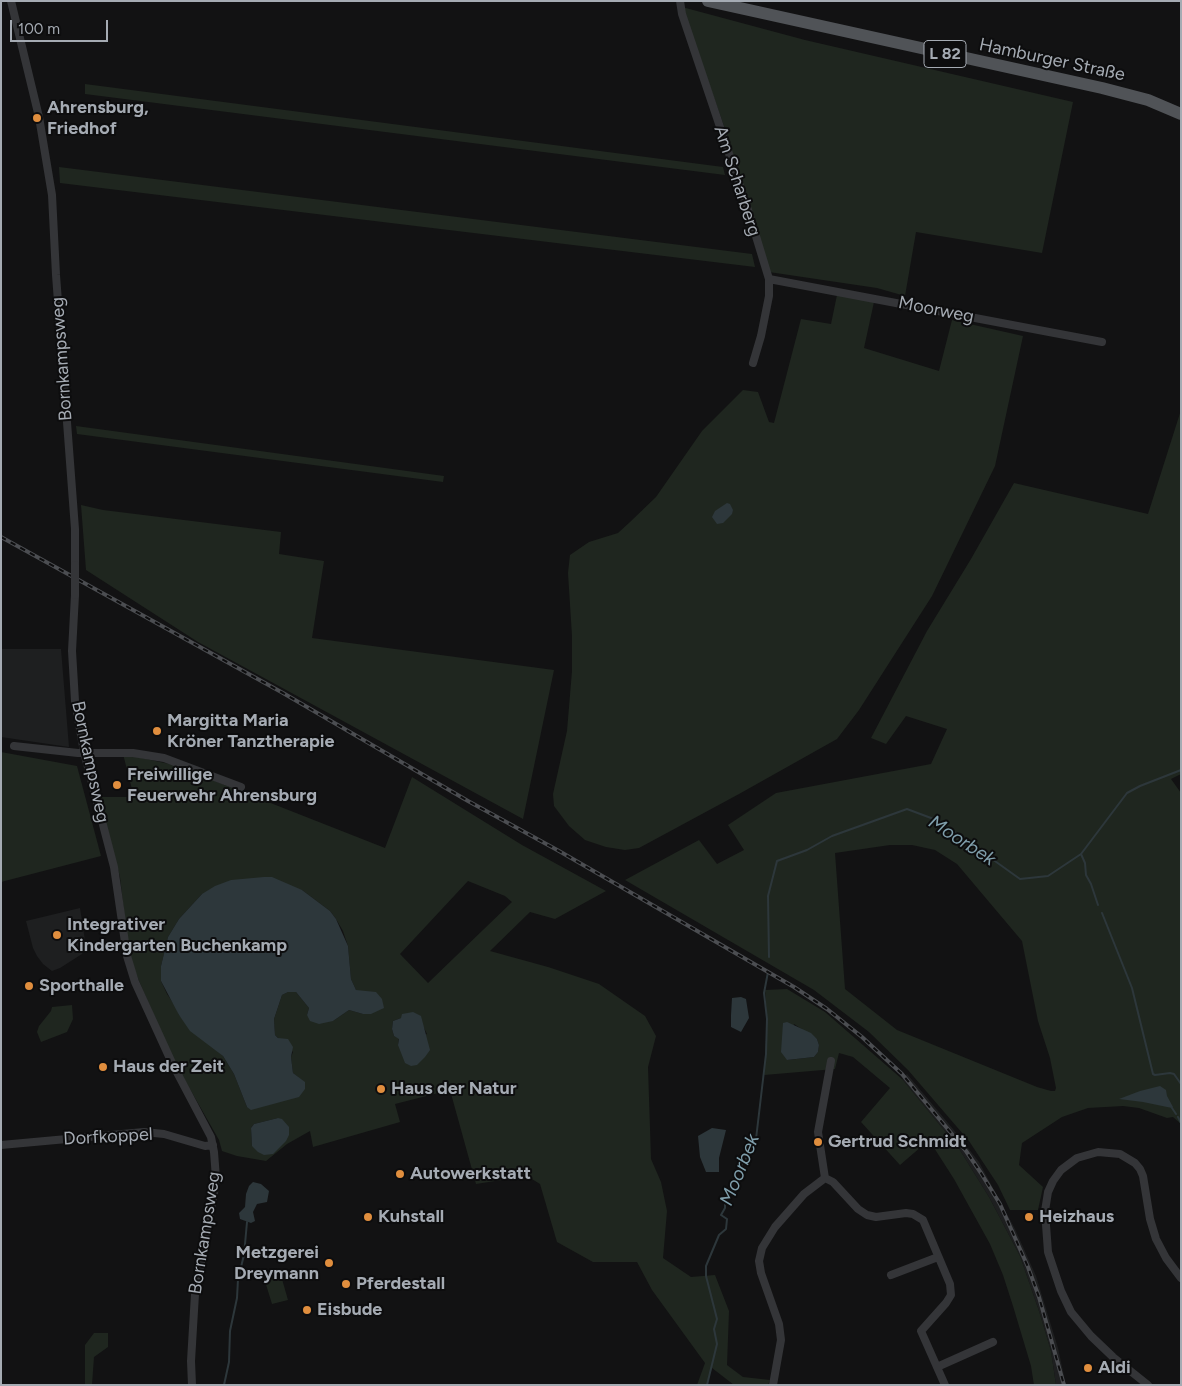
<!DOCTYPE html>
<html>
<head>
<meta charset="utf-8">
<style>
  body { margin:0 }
  #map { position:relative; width:1182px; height:1386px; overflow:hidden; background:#121213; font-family:Figtree,sans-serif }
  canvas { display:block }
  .frame { position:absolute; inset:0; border:2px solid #a5abb3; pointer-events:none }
  .scale { position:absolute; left:10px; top:20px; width:98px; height:22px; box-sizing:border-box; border:2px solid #a5abb3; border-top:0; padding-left:6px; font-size:15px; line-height:18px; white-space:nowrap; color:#a5abb3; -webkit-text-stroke:4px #0d0d0e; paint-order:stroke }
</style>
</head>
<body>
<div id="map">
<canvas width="1182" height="1386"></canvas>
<div class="frame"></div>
<div class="scale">100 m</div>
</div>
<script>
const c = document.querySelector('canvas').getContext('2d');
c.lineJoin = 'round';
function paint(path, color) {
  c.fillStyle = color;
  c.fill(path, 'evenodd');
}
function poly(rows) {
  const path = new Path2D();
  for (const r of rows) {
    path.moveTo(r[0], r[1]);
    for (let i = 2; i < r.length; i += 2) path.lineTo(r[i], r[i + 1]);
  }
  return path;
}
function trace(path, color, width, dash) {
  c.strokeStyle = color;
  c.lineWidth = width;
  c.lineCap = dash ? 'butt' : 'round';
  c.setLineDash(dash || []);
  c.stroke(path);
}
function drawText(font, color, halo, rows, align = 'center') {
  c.font = font + ' Figtree,sans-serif';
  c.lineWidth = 4;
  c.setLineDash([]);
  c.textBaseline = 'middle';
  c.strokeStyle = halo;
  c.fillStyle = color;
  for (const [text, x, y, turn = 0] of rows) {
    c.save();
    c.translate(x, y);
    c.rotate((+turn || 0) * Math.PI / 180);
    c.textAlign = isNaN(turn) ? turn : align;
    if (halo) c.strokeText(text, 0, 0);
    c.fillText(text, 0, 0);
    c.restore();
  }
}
paint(poly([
  [1,649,61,649,69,747,1,737],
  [80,908,86,947,82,954,60,968,52,971,43,964,37,956,33,948,26,921],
  [907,1074,953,1129,979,1162,1015,1229,1036,1276,1058,1348,1066,1385,1056,1385,1051,1351,1039,1311,1020,1256,989,1197,958,1147,902,1079]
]), '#1e1f20');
paint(poly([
  [682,7,805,40,1073,102,1042,253,916,232,905,296,877,288,769,272,724,126],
  [85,84,723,167,725,175,85,94],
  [59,167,752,254,755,267,60,183],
  [837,295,874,302,864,348,939,371,952,320,1023,336,995,466,932,596,859,710,837,739,739,794,639,848,625,850,606,847,585,840,569,826,554,806,553,794,567,731,572,671,572,636,568,573,570,555,589,542,618,533,630,522,656,497,702,431,743,390,758,392,769,422,774,423,801,319,831,324],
  [1181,410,1181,774,1171,779,1181,793,1181,1124,1173,1117,1167,1118,1139,1108,1123,1106,1088,1108,1062,1117,1022,1143,1019,1165,1043,1187,1038,1210,1010,1210,998,1185,969,1141,908,1070,869,1032,814,990,625,880,699,840,717,864,744,850,728,825,776,793,931,764,947,729,906,716,886,744,871,738,927,631,971,559,1014,483,1148,514],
  [890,845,912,845,935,850,957,864,1022,941,1038,1021,1050,1058,1056,1088,1055,1091,1051,1091,1037,1087,897,1030,845,989,835,853],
  [76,426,444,476,443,482,77,434],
  [81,505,103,510,281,532,279,554,324,561,312,638,554,670,523,819,198,642,86,570],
  [1,752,77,766,101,856,1,882],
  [123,754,174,765,385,848,412,777,522,845,606,891,555,919,530,912,490,951,548,967,599,984,645,1016,656,1036,648,1067,651,1159,661,1182,667,1211,663,1258,691,1277,715,1275,729,1311,727,1365,743,1377,770,1380,768,1385,734,1385,712,1368,707,1385,697,1385,705,1363,652,1290,637,1262,593,1262,557,1242,540,1184,527,1176,476,1184,450,1090,395,1104,400,1122,313,1147,310,1131,287,1144,266,1161,237,1156,222,1151,219,1140,174,1061,139,981,129,955,120,877,99,797,134,797],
  [468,881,505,896,512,902,428,983,400,954],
  [302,890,330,911,336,919,343,931,348,946,351,979,356,990,363,1014,349,1010,333,1021,307,1015,309,1008,296,992,288,992,282,995,274,1019,275,1035,293,1052,291,1057,293,1073,305,1083,305,1089,247,1107,234,1074,223,1056,179,1015,176,1007,167,994,161,981,161,966,168,937,179,919,202,894],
  [401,1018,423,1026,427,1034,398,1045,399,1038,394,1036,392,1029,393,1021],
  [278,1118,252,1146,251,1128,254,1124],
  [787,989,825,1012,902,1079,958,1147,989,1197,1020,1256,1039,1311,1051,1351,1056,1385,1034,1385,1031,1366,1013,1306,1003,1275,990,1244,954,1179,929,1140,900,1165,861,1122,890,1088,853,1057,839,1053,835,1069,764,1075,767,1019,765,990],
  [794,1024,817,1039,819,1045,818,1052,814,1057,788,1060],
  [72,1005,73,1019,67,1032,41,1042,37,1032,39,1026,51,1011,52,1007],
  [280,1272,288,1300,272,1304,264,1278],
  [94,1333,108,1333,108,1347,94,1357,92,1385,85,1385,85,1345]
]), '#1f261f');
paint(poly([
  [727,503,730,504,733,510,732,514,723,523,717,524,712,517,715,511],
  [264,877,272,877,302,890,330,911,336,919,348,946,351,979,356,990,376,992,382,999,384,1008,371,1014,363,1014,349,1010,333,1021,319,1024,310,1021,307,1015,309,1008,296,992,288,992,282,995,274,1019,275,1035,278,1038,288,1039,293,1047,291,1057,293,1073,305,1082,305,1089,299,1097,251,1110,247,1107,234,1074,223,1056,190,1031,179,1015,161,981,161,966,168,937,179,919,202,894,215,886,231,880],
  [741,997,746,999,749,1018,741,1032,731,1027,731,1015,732,998],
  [413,1012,421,1016,430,1050,425,1057,417,1065,411,1066,405,1063,398,1045,399,1039,394,1036,392,1029,393,1021,401,1018,402,1014],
  [787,1022,811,1033,817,1039,819,1045,818,1052,814,1057,787,1060,781,1052,783,1023],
  [1160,1086,1166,1090,1167,1096,1173,1107,1172,1108,1143,1102,1119,1099,1140,1091],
  [278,1118,282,1119,289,1127,289,1135,286,1141,273,1154,264,1155,258,1152,252,1146,251,1128,254,1124],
  [712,1128,726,1130,719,1158,719,1172,706,1172,700,1157,698,1136],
  [253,1182,261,1184,269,1191,267,1202,257,1204,253,1212,255,1221,251,1223,240,1219,239,1213,245,1207,246,1194,249,1186]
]), '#2d373b');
trace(poly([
  [1081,854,1085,863,1086,875,1091,884,1098,905],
  [1102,913,1132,988,1153,1074,1155,1075,1170,1073,1174,1074,1181,1084],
  [769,957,768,896,777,861,807,850,832,836,907,809,939,821,1020,879,1048,876,1081,854,1127,793,1140,786,1181,770],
  [1172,1108,1176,1114],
  [1178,1117,1181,1123],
  [224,1385,229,1362,230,1331,237,1298,238,1279,244,1255,247,1222],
  [707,1385,717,1344,714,1329,717,1319,706,1276,706,1266,719,1235,726,1229,727,1219,721,1215,725,1208,725,1202,729,1198,728,1191,735,1176,752,1149,756,1139,766,1054,767,1019,764,993,768,972]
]), '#2d373b', 2);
trace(poly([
  [11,1,39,117,52,195,56,275,75,529,75,565],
  [680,1,682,14,748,210,769,279,769,296,761,336,753,363],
  [769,279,1102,342],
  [75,595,72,651,75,701,84,752,114,867,127,956,135,982,172,1063,211,1137,214,1152,216,1178,214,1193,195,1294,191,1361,192,1385],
  [14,746,78,753,133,753,164,758,241,787],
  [1,1145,144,1132,164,1134,205,1146,213,1145],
  [825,1178,833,1182,858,1209,867,1215,876,1217,906,1213,913,1214,923,1220,950,1284,951,1295,946,1303,921,1331,945,1385],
  [825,1178,818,1132,831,1061],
  [891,1275,938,1257],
  [937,1367,993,1342],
  [773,1385,781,1340,779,1324,761,1273,759,1261,762,1248,775,1227,804,1194,825,1178],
  [1148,1385,1113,1357,1091,1336,1071,1312,1061,1291,1048,1252,1045,1211,1048,1192,1053,1181,1061,1170,1077,1158,1098,1152,1120,1154,1135,1163,1140,1169,1143,1176,1150,1219,1156,1239,1166,1258,1181,1278]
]), '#343538', 8);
trace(poly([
  [708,1,1102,88,1148,100,1181,114]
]), '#505357', 12);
const rail = poly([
  [1,537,283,693,468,801,559,851,794,987,827,1009,862,1037,902,1074,966,1151,981,1173,1000,1204,1028,1267,1039,1297,1064,1385]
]);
trace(rail, '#4b4d51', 4);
trace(rail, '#0d0d0e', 2, [5.5]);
trace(poly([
  [75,595,75,565]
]), '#343538', 8);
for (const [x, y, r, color] of [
  [37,118,5,"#e08e3e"],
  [157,731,5,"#e08e3e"],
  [117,785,5,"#e08e3e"],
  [57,935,5,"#e08e3e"],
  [29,986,5,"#e08e3e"],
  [103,1067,5,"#e08e3e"],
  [381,1089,5,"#e08e3e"],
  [818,1142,5,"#e08e3e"],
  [400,1174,5,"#e08e3e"],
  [368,1217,5,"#e08e3e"],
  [1029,1217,5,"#e08e3e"],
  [329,1263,5,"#e08e3e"],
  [346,1284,5,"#e08e3e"],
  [307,1310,5,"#e08e3e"],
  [1088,1368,5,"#e08e3e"]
]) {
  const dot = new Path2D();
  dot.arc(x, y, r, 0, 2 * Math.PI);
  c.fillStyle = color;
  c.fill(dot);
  trace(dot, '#0d0d0e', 2);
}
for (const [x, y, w] of [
  [945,54,42]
]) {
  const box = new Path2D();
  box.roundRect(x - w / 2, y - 13.5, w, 27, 4);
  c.fillStyle = '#0d0d0e';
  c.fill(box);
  trace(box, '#a5abb3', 1);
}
drawText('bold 16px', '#a5abb3', null, [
  ["L 82",945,54]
]);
drawText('18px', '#a5abb3', '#0d0d0e', [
  ["Hamburger Straße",1052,60,12],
  ["Am Scharberg",737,181,72],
  ["Moorweg",936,310,11],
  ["Bornkampsweg",62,359,-94],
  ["Bornkampsweg",90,762,78],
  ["Dorfkoppel",108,1137,-3],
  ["Bornkampsweg",205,1233,-81]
]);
drawText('bold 18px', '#a5abb3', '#0d0d0e', [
  ["Ahrensburg,",47,108],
  ["Friedhof",47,129],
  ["Margitta Maria",167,721],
  ["Kröner Tanztherapie",167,742],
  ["Freiwillige",127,775],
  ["Feuerwehr Ahrensburg",127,796],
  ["Integrativer",67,925],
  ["Kindergarten Buchenkamp",67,946],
  ["Sporthalle",39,986],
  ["Haus der Zeit",113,1067],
  ["Haus der Natur",391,1089],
  ["Gertrud Schmidt",828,1142],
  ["Autowerkstatt",410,1174],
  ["Kuhstall",378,1217],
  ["Heizhaus",1039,1217],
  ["Metzgerei",319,1253,"right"],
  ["Dreymann",319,1274,"right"],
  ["Pferdestall",356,1284],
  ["Eisbude",317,1310],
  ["Aldi",1098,1368]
], 'left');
drawText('italic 19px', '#7f9eab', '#0d0d0e', [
  ["Moorbek",962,841,33],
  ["Moorbek",740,1170,-68]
]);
</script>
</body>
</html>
